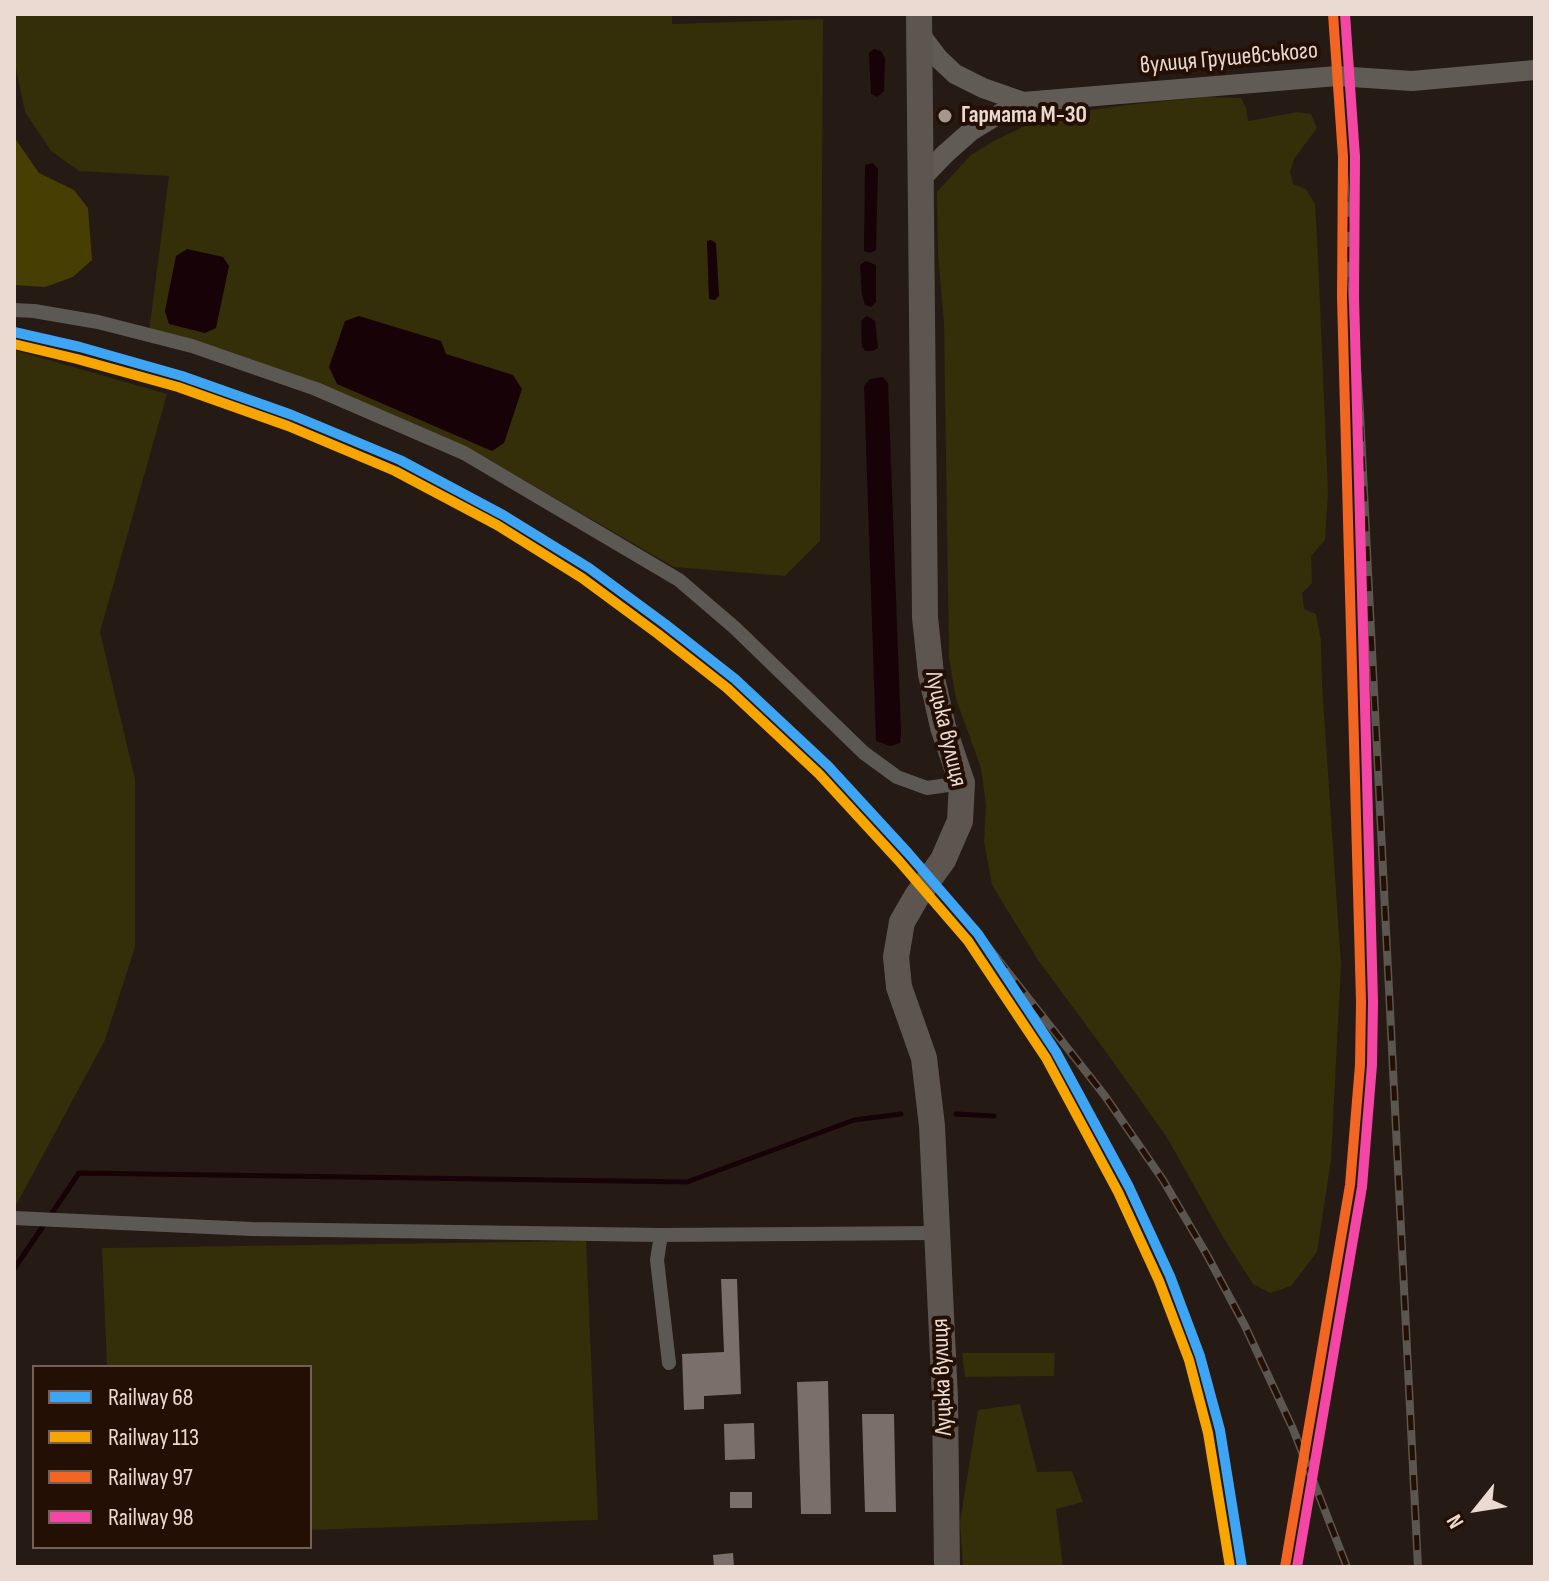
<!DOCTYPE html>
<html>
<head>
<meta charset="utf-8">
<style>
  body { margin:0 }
  #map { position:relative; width:1549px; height:1581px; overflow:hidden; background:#261a14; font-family:"Sofia Sans Condensed",sans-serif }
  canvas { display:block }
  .frame { position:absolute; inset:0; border:16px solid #eadad2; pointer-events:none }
  .legend { position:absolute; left:32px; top:1365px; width:280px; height:184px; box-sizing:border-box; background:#240f04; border:2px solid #736056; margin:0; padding:10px 14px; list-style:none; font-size:24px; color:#eadad2 }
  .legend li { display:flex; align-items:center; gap:16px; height:40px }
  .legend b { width:40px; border:2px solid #736056 }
  .north { position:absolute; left:1437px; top:1469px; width:80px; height:80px; -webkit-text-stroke:6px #240f04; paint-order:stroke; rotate:240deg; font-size:22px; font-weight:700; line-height:32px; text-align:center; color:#eadad2 }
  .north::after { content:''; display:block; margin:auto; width:28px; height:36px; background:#eadad2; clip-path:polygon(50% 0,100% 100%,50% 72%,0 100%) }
</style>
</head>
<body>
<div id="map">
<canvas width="1549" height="1581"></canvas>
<div class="frame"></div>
<ul class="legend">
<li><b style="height:10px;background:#3ea5f4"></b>Railway 68</li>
<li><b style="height:10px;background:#f7a600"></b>Railway 113</li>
<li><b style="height:10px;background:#f26522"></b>Railway 97</li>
<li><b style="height:10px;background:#f346a5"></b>Railway 98</li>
</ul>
<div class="north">N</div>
</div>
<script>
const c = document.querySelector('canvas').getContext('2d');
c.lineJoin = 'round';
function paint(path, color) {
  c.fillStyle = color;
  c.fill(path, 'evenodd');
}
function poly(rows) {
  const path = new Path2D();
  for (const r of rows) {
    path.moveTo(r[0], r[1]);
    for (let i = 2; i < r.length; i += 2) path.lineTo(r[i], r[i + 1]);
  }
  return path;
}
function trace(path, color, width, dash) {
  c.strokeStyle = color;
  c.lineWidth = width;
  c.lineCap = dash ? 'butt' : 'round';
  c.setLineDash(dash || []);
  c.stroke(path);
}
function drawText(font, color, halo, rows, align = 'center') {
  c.font = font + ' "Sofia Sans Condensed",sans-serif';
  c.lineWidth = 8;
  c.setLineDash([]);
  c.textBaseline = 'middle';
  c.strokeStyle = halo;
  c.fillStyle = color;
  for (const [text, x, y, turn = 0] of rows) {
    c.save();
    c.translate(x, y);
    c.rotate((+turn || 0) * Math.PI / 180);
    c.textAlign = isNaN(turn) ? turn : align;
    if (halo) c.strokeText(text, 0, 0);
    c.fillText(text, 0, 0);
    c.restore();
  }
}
paint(poly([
  [14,14,672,14,672,24,823,19,820,541,785,576,674,567,489,460,149,332,169,176,79,171,51,151,25,112,14,59],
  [1206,97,1241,98,1246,108,1248,121,1298,112,1311,114,1317,128,1294,159,1290,172,1293,184,1306,189,1315,204,1318,256,1328,493,1325,540,1311,556,1312,583,1302,593,1304,609,1316,614,1321,641,1322,684,1341,965,1331,1160,1317,1252,1291,1286,1270,1293,1253,1284,1223,1237,1166,1136,1106,1052,1038,960,992,885,984,841,986,805,981,768,956,699,949,658,944,324,938,253,937,192,971,155,994,141,1043,117,1126,105],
  [14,350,167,394,100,632,135,779,135,947,105,1040,14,1209],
  [586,1241,598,1520,310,1530,310,1367,107,1367,102,1248],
  [962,1353,1055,1353,1054,1376,965,1377],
  [1020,1404,1037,1472,1072,1471,1083,1502,1056,1509,1063,1567,963,1567,960,1522,978,1410]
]), '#342e09');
paint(poly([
  [14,137,39,173,74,190,88,208,92,260,73,277,45,287,14,285]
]), '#463e03');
paint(poly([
  [874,49,881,51,885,58,884,91,877,97,871,94,869,53],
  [873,163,878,169,876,250,870,253,864,251,865,165],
  [711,240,716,243,719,296,715,300,709,299,707,241],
  [187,249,223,257,229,266,216,328,205,333,169,324,165,311,176,256],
  [866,261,876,265,876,302,871,307,865,305,862,295,860,265],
  [359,316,441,341,446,354,513,375,522,389,504,443,492,451,337,384,329,367,345,321],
  [867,316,875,321,878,348,873,351,865,351,862,346,861,321],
  [883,377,888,383,901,733,900,743,890,746,876,741,864,386,870,379]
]), '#170207');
trace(poly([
  [956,1114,994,1116],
  [14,1269,79,1173,687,1182,854,1120,901,1114]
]), '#170207', 5);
paint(poly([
  [721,1279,737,1279,741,1394,704,1396,704,1409,684,1410,682,1354,724,1352],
  [828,1381,831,1514,801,1514,797,1382],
  [862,1414,894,1414,896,1512,865,1512],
  [754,1423,755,1459,725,1460,724,1424],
  [730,1492,752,1492,752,1508,730,1508],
  [733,1553,734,1567,714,1567,713,1555]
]), '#7b6f6c');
trace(poly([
  [14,310,34,311,98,322,192,346,316,389,464,453,679,580,735,628,864,753,897,777,927,788,962,783],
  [14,1218,252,1229,661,1235,937,1233],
  [661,1235,657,1260,669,1363]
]), '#5c5955', 14);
trace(poly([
  [920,34,938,58,955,74,983,88,1023,102],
  [920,180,945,154,971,131,994,117,1023,102,1337,76,1412,81,1535,70]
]), '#615b56', 20);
trace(poly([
  [919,14,925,617,931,674,943,727,962,783,960,821,943,860,917,896,902,922,896,957,899,987,924,1058,932,1126,945,1398,947,1567]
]), '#5d5650', 26);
const rail = poly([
  [1343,157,1360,412,1418,1567],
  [978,934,1105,1096,1163,1180,1207,1255,1245,1326,1293,1429,1347,1567]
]);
trace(rail, '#5c5650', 8);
trace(rail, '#240f04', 5, [15]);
trace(poly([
  [14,332,80,347,182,376,292,415,400,460,503,515,589,568,665,624,735,679,828,766,908,853,978,934,1056,1052,1129,1187,1170,1276,1200,1356,1220,1430,1242,1567]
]), '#3ea5f4', 10);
trace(poly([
  [14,344,77,359,178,387,288,426,395,471,497,525,582,578,658,634,727,688,819,774,899,861,968,941,1046,1058,1118,1192,1159,1281,1189,1360,1208,1433,1230,1567]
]), '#f7a600', 10);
trace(poly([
  [1285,1567,1350,1185,1360,1065,1361,1002,1342,297,1343,157,1333,14]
]), '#f26522', 10);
trace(poly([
  [1297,1567,1362,1187,1372,1065,1373,1002,1354,297,1355,157,1345,14]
]), '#f346a5', 10);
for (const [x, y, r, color] of [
  [945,116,8,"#a59790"]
]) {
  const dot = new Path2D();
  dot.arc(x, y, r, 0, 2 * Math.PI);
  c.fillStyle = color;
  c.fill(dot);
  trace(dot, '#240f04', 3);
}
drawText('24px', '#eadad2', '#240f04', [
  ["вулиця Грушевського",1229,59,-5],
  ["Луцька вулиця",945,729,77],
  ["Луцька вулиця",943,1377,-92]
]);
drawText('bold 24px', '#eadad2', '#240f04', [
  ["Гармата М-30",961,116]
], 'left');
</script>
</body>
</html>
